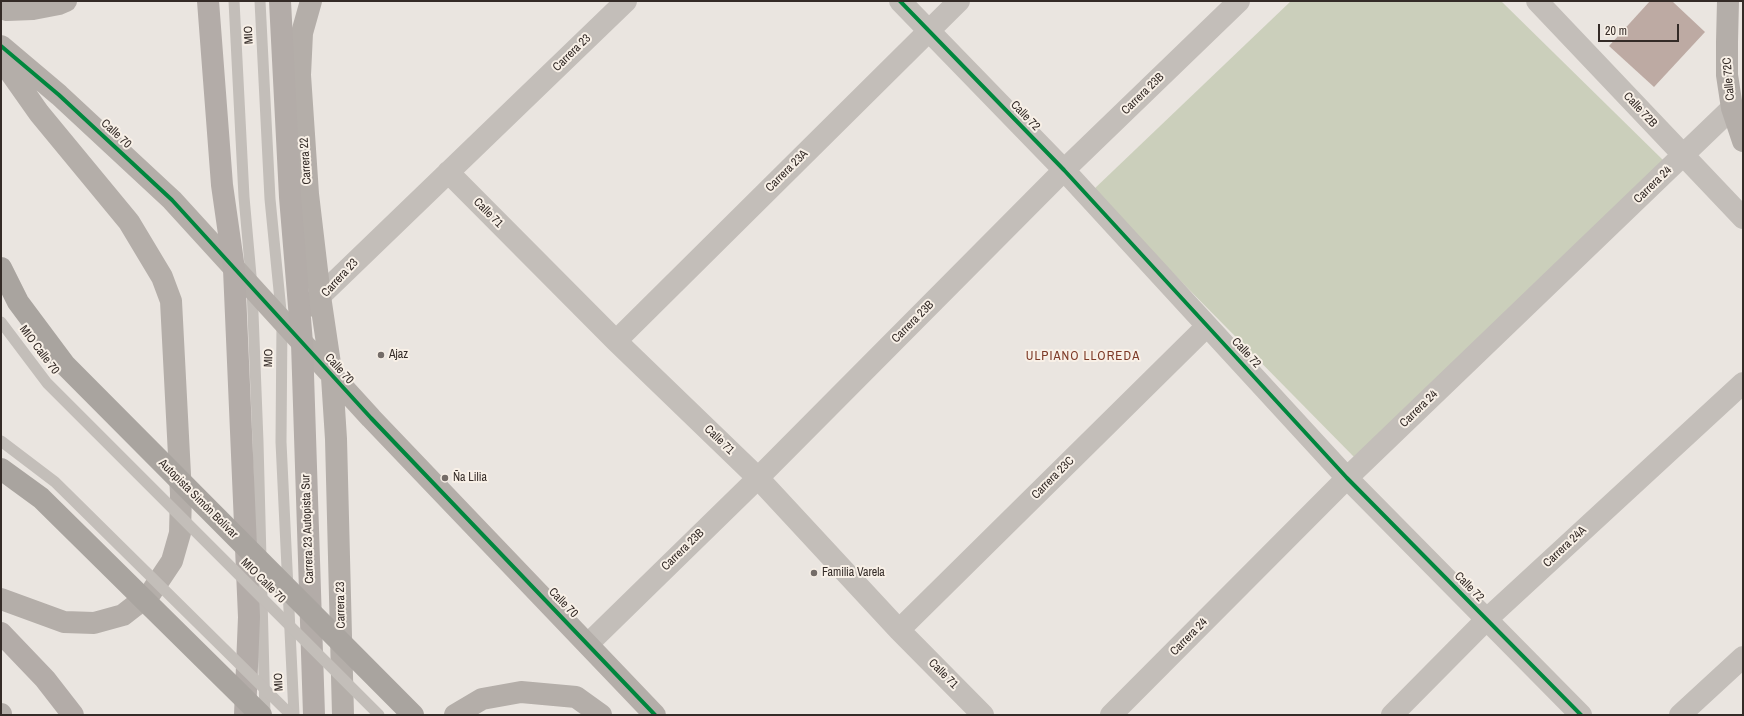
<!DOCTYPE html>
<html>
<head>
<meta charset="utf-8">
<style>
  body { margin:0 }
  #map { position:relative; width:1744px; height:716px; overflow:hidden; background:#eae5e0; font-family:"Archivo Narrow",sans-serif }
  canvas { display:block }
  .frame { position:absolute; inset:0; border:2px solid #342b27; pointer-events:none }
  .scale { position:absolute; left:1598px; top:24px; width:81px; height:18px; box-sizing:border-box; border:2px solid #342b27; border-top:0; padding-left:5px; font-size:12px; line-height:14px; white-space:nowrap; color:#342b27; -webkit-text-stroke:3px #f8f0e7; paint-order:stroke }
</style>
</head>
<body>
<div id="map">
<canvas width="1744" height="716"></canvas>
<div class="frame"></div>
<div class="scale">20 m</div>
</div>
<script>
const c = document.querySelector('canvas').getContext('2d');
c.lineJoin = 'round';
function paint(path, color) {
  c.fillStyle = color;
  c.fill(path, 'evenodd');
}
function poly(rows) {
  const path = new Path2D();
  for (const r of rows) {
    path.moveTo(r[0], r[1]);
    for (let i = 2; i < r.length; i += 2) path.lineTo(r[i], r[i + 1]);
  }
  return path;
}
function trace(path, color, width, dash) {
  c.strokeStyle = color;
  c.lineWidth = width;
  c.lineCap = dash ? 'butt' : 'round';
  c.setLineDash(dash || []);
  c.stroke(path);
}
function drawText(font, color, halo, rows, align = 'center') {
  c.font = font + ' "Archivo Narrow",sans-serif';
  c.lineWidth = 4;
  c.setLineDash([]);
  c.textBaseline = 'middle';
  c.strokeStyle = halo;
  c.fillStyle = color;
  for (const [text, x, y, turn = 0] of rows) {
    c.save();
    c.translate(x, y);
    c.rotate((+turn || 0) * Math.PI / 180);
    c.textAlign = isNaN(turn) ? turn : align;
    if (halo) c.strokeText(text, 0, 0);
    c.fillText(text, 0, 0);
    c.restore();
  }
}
paint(poly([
  [1291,1,1501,1,1665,162,1357,460,1092,191]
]), '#cbcfbb');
paint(poly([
  [1650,1,1672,1,1705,32,1654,87,1609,46]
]), '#bdaaa3');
trace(poly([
  [234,1,244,197,252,287,258,442,265,715],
  [260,1,270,199,282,321,281,442,294,715]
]), '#c3beb9', 11);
trace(poly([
  [900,1,1064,170,1347,478,1581,715],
  [1537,1,1743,218],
  [448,172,616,341,758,478,899,630,983,715],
  [320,296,626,1],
  [616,341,959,1],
  [899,630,1207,326],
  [588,644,758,478,1064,170,1239,1],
  [1111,715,1347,478,1732,108],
  [1392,715,1487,619,1743,383],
  [1680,715,1743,657]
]), '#c3beb9', 22);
trace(poly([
  [1728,1,1727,42,1727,75,1732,108,1743,141],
  [1,8,7,10,33,9,59,4,66,1],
  [1,46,59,95,172,200,371,418,655,715],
  [1,59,39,113,129,222,162,277,171,301,181,494,180,533,172,561,150,594,123,615,94,623,64,622,1,599],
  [320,296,332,377,336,439,343,715],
  [309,306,320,296,308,194,300,75,302,33,311,1],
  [1,714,1,715],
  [455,715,482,699,521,692,576,697,601,715]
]), '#b4aea9', 22);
trace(poly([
  [208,1,222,185,234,269,249,617,245,715],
  [280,1,290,197,302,343,314,715],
  [1,633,45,679,73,715]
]), '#b3aca8', 22);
trace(poly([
  [1,322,47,383,379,715],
  [1,441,55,482,291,715]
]), '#c3beb9', 11);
trace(poly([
  [1,268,18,302,65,365,413,715],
  [1,469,41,498,261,715]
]), '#a9a49f', 22);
trace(poly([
  [900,1,1064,170,1347,478,1581,715],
  [1,46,59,95,172,200,371,418,655,715]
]), '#00873e', 4);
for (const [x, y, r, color] of [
  [381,355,4,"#746c68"],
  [445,478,4,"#746c68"],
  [814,573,4,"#746c68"]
]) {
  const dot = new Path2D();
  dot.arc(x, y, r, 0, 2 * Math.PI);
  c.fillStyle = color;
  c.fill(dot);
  trace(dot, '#f8f0e7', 1.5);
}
drawText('12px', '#342b27', '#f8f0e7', [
  ["MIO",249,35,-93],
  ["Carrera 23",572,53,-44],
  ["Calle 72C",1729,79,-95],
  ["Carrera 23B",1143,94,-44],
  ["Calle 72B",1640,110,47],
  ["Calle 72",1025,116,46],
  ["Calle 70",116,134,43],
  ["Carrera 22",306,161,-94],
  ["Carrera 23A",787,171,-45],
  ["Carrera 24",1653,185,-44],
  ["Calle 71",488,213,45],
  ["Carrera 23",340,278,-47],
  ["Carrera 23B",913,322,-45],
  ["MIO Calle 70",39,350,53],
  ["Calle 72",1246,353,47],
  ["MIO",269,358,-89],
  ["Calle 70",339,369,48],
  ["Carrera 24",1419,409,-44],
  ["Calle 71",719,440,44],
  ["Carrera 23C",1053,478,-45],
  ["Autopista Simón Bolívar",198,499,45],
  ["Carrera 23 Autopista Sur",308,529,-92],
  ["Carrera 24A",1565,547,-43],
  ["Carrera 23B",683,550,-44],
  ["MIO Calle 70",263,581,45],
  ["Calle 72",1469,587,45],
  ["Calle 70",563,603,46],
  ["Carrera 23",341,605,-91],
  ["Carrera 24",1189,637,-45],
  ["Calle 71",943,674,45],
  ["MIO",279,682,-93]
]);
drawText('12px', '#342b27', '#f8f0e7', [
  ["Ajaz",389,355],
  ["Ña Lilia",453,478],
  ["Familia Varela",822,573]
], 'left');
c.letterSpacing = '1px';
drawText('13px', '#7d3a27', '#f8f0e7', [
  ["ULPIANO LLOREDA",1083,357]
]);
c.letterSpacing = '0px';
</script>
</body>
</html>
